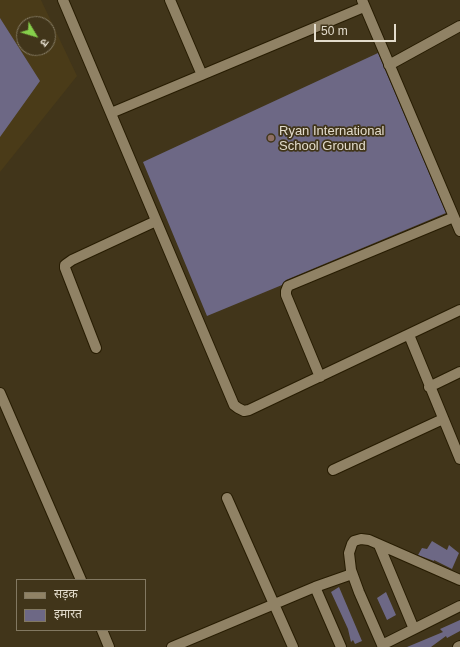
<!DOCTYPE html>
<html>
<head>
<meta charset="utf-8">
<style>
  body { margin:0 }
  #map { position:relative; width:460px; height:647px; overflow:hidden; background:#41351a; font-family:Arial,"Noto Sans Devanagari",sans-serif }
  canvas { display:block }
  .legend { position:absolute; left:16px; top:579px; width:130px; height:52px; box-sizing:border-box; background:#41351a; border:1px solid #827861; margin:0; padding:5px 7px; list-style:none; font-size:12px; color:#e3dccc }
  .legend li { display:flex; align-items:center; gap:8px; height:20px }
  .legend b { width:20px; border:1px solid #827861 }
  .north { position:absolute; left:16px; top:16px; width:40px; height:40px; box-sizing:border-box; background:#41351a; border:1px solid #827861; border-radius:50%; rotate:128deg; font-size:11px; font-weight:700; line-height:16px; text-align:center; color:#e3dccc }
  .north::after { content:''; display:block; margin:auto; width:14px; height:18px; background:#86cf4b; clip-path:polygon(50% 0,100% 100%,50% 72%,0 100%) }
  .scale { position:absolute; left:314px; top:24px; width:82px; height:18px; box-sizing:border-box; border:2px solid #e3dccc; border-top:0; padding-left:5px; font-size:12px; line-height:14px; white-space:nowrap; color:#e3dccc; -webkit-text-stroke:3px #41351a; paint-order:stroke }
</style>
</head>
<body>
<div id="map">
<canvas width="460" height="647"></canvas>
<ul class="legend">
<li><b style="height:5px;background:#908265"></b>सड़क</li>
<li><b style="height:11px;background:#6d6885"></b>इमारत</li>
</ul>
<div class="north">उ</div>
<div class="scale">50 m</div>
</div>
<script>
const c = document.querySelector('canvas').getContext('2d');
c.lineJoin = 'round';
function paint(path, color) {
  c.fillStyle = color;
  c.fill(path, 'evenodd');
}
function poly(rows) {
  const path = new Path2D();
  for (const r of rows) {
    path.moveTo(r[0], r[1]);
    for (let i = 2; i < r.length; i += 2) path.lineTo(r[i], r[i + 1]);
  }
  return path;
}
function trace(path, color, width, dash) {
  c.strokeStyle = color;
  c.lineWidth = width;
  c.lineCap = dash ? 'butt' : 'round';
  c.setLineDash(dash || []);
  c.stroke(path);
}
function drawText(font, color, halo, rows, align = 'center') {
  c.font = font + ' Arial,sans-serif';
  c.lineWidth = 3.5;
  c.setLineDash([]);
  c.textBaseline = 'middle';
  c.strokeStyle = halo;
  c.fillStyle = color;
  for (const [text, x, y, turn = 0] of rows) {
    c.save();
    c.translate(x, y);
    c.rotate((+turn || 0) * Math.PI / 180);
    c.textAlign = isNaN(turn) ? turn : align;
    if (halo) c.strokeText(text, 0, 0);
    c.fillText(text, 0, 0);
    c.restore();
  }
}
paint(poly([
  [0,0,41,0,77,76,0,172],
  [24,24,48,24,48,48,24,48]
]), '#4a3b18');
paint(poly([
  [0,18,40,81,0,137],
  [378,53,446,213,286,280,282,285,207,316,143,162],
  [432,541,447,550,449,545,459,553,452,569,434,560,434,561,418,555,422,548,427,549],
  [339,587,362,641,355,644,353,640,351,642,348,629,331,592],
  [386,592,396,615,387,620,377,598],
  [460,620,460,631,447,638,446,636,431,647,407,647,443,632,440,629]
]), '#6d6885');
const minor = poly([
  [63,0,234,405,238,408,244,411,249,410,460,310],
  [170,0,202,75],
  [362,0,460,231],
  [389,65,460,26],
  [111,113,364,7],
  [409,335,460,459],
  [96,348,65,268,65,265,72,260,156,221],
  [320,377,286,295,286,291,288,286,454,217],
  [429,387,460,372],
  [0,393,81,580],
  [333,470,443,419],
  [227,498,293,647],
  [379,545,414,629],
  [315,587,341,647],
  [102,630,109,647],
  [382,645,460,606],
  [172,647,315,587,352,574],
  [383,647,359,592,351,570,349,553,352,544,354,541,361,539,369,540,460,580],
  [458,647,460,646]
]);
trace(minor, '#271c02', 12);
trace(minor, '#908265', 10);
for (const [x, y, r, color] of [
  [271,138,4,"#8d6e63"]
]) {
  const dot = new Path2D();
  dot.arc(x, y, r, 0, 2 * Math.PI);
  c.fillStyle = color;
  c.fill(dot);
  trace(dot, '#41351a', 1.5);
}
drawText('13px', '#e3dccc', '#41351a', [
  ["Ryan International",279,131],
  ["School Ground",279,146]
], 'left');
</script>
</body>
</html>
